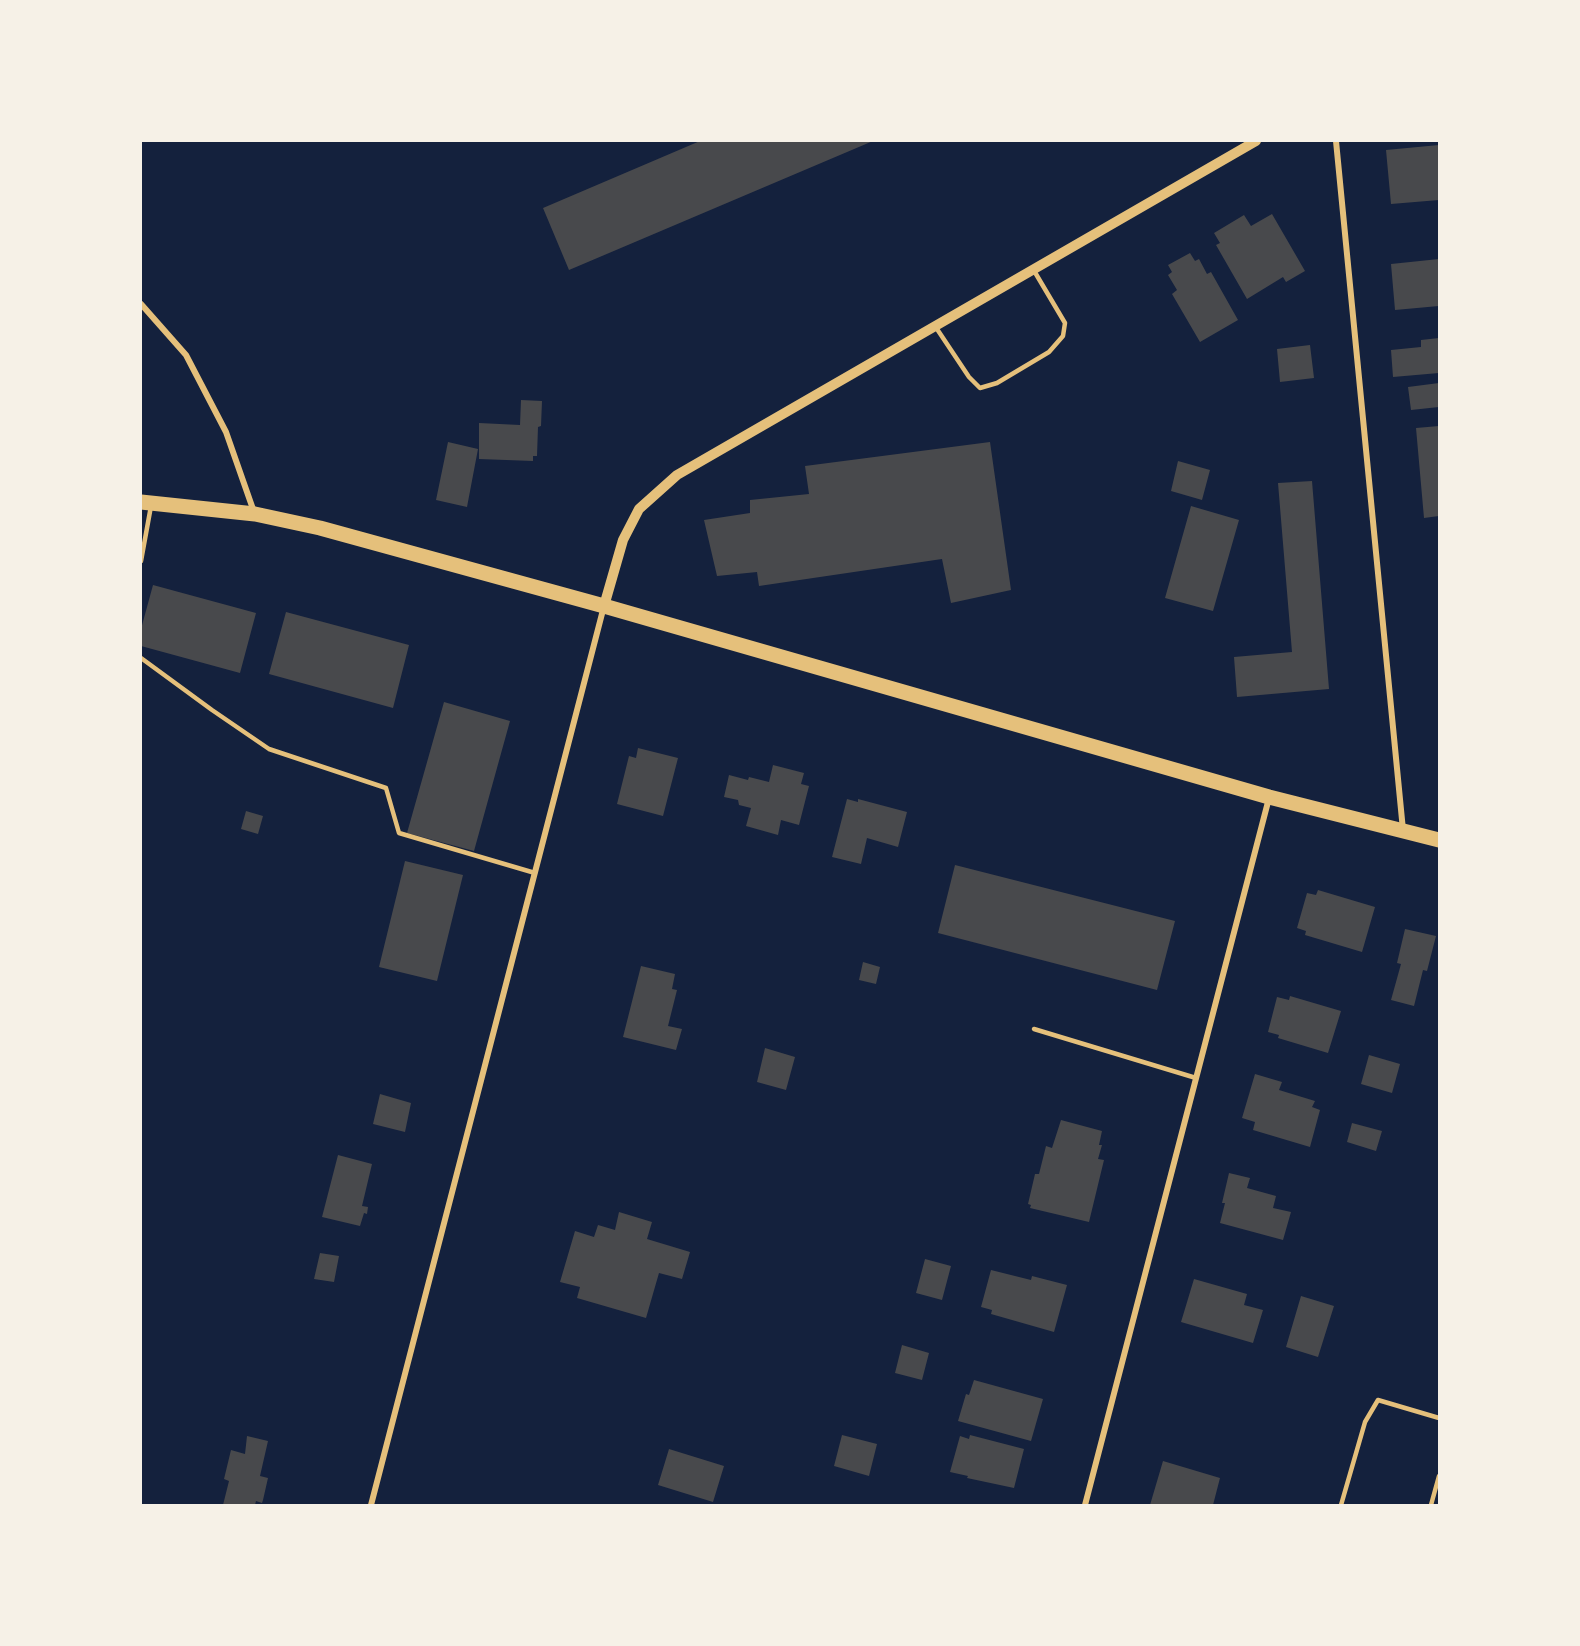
<!DOCTYPE html>
<html>
<head>
<meta charset="utf-8">
<style>
  body { margin:0 }
  #map { position:relative; width:1580px; height:1646px; overflow:hidden; background:#14213d; font-family:"Zilla Slab",serif }
  canvas { display:block }
  .frame { position:absolute; inset:0; border:142px solid #f6f1e7; pointer-events:none }
</style>
</head>
<body>
<div id="map">
<canvas width="1580" height="1646"></canvas>
<div class="frame"></div>
</div>
<script>
const c = document.querySelector('canvas').getContext('2d');
c.lineJoin = 'round';
function paint(path, color) {
  c.fillStyle = color;
  c.fill(path, 'evenodd');
}
function poly(rows) {
  const path = new Path2D();
  for (const r of rows) {
    path.moveTo(r[0], r[1]);
    for (let i = 2; i < r.length; i += 2) path.lineTo(r[i], r[i + 1]);
  }
  return path;
}
function trace(path, color, width, dash) {
  c.strokeStyle = color;
  c.lineWidth = width;
  c.lineCap = dash ? 'butt' : 'round';
  c.setLineDash(dash || []);
  c.stroke(path);
}
paint(poly([
  [700,141,873,141,569,270,543,208],
  [1439,145,1439,200,1391,204,1386,150],
  [1272,214,1305,271,1286,282,1283,277,1247,299,1216,245,1220,243,1214,233,1244,215,1251,226],
  [1190,253,1195,261,1199,259,1207,274,1211,272,1238,320,1200,342,1172,294,1177,290,1168,275,1172,272,1168,265],
  [1439,259,1439,306,1395,310,1391,264],
  [1439,338,1439,373,1393,377,1391,350,1421,347,1421,340],
  [1310,345,1314,378,1280,382,1277,349],
  [1439,383,1439,407,1411,410,1408,387],
  [521,400,542,401,541,426,538,427,537,456,533,456,533,461,479,459,479,423,520,425],
  [1439,426,1439,516,1424,518,1416,428],
  [448,442,478,449,467,507,436,500],
  [990,442,1011,590,951,603,942,559,759,586,757,572,717,576,704,520,750,513,750,500,809,494,805,466],
  [1178,461,1210,470,1202,500,1171,491],
  [1312,481,1329,689,1237,697,1234,657,1292,652,1278,483],
  [1191,506,1239,520,1213,611,1165,598],
  [153,585,256,613,240,673,141,646,141,629],
  [286,612,409,645,393,708,269,674],
  [444,702,510,721,474,851,407,833],
  [638,748,678,758,663,816,617,804,629,756,636,758],
  [773,765,804,773,801,784,809,786,799,825,781,820,778,835,746,826,751,808,739,805,738,800,724,797,729,775,748,780,749,777,769,782],
  [847,799,858,802,858,799,907,812,898,847,867,838,861,864,832,857],
  [246,811,263,816,258,834,241,829],
  [405,861,463,875,437,981,379,967],
  [955,865,1175,921,1157,990,938,933],
  [1318,890,1375,907,1362,952,1305,935,1306,931,1297,928,1307,893,1316,895],
  [1405,929,1436,936,1427,971,1423,970,1414,1006,1391,1000,1401,964,1397,963],
  [863,962,880,967,876,984,859,980],
  [641,966,675,974,672,989,677,990,668,1026,682,1029,676,1050,623,1037],
  [1290,996,1341,1011,1328,1053,1278,1038,1279,1035,1268,1032,1277,997,1289,1000],
  [765,1048,795,1057,786,1090,757,1082],
  [1369,1055,1400,1064,1392,1093,1361,1084],
  [1255,1074,1282,1082,1279,1090,1315,1101,1312,1107,1320,1110,1310,1147,1253,1130,1255,1122,1242,1118],
  [380,1094,411,1103,405,1132,373,1124],
  [1061,1120,1102,1131,1099,1145,1102,1145,1098,1159,1104,1160,1089,1222,1030,1208,1031,1205,1028,1204,1035,1174,1039,1174,1046,1146,1052,1148],
  [1352,1123,1382,1131,1376,1151,1347,1142],
  [338,1155,372,1164,362,1206,368,1207,367,1214,364,1213,360,1226,322,1217],
  [1229,1173,1250,1178,1247,1188,1276,1196,1273,1208,1291,1212,1283,1240,1220,1223,1225,1203,1222,1203],
  [619,1212,652,1222,647,1239,690,1252,682,1279,659,1273,646,1318,577,1298,580,1287,560,1282,575,1231,594,1237,598,1225,615,1230],
  [320,1253,339,1256,334,1282,314,1279],
  [925,1259,951,1266,942,1300,916,1293],
  [991,1270,1031,1280,1032,1276,1067,1285,1054,1332,991,1314,992,1310,981,1307],
  [1194,1279,1247,1294,1244,1305,1263,1310,1253,1343,1181,1322],
  [1301,1296,1334,1306,1318,1357,1286,1347],
  [902,1345,929,1353,922,1380,895,1373],
  [974,1380,1043,1399,1031,1441,958,1421,966,1394,969,1395],
  [842,1435,877,1444,869,1476,834,1466],
  [970,1435,1024,1449,1014,1488,967,1478,968,1476,950,1472,960,1436,969,1439],
  [247,1436,268,1441,260,1476,268,1478,263,1500,262,1503,256,1501,255,1505,223,1505,229,1481,224,1479,231,1450,245,1454],
  [669,1449,724,1466,713,1502,658,1485],
  [1163,1461,1220,1478,1213,1505,1150,1505]
]), '#48494c');
trace(poly([
  [935,326,969,377,980,388,997,383,1049,352,1063,336,1065,323,1033,269],
  [141,561,151,506],
  [141,658,212,710,269,749,386,788,399,833,535,873],
  [1034,1029,1196,1078],
  [1341,1505,1365,1422,1378,1400,1439,1418],
  [1431,1505,1439,1476]
]), '#e5c07b', 4.5);
trace(poly([
  [1336,141,1403,830],
  [141,304,186,355,226,432,254,512],
  [371,1505,604,606],
  [1085,1505,1269,798]
]), '#e5c07b', 6);
trace(poly([
  [604,606,623,540,639,509,677,475,1256,141]
]), '#e5c07b', 10);
trace(poly([
  [141,502,255,514,320,528,604,606,1269,797,1439,840]
]), '#e5c07b', 15);
</script>
</body>
</html>
